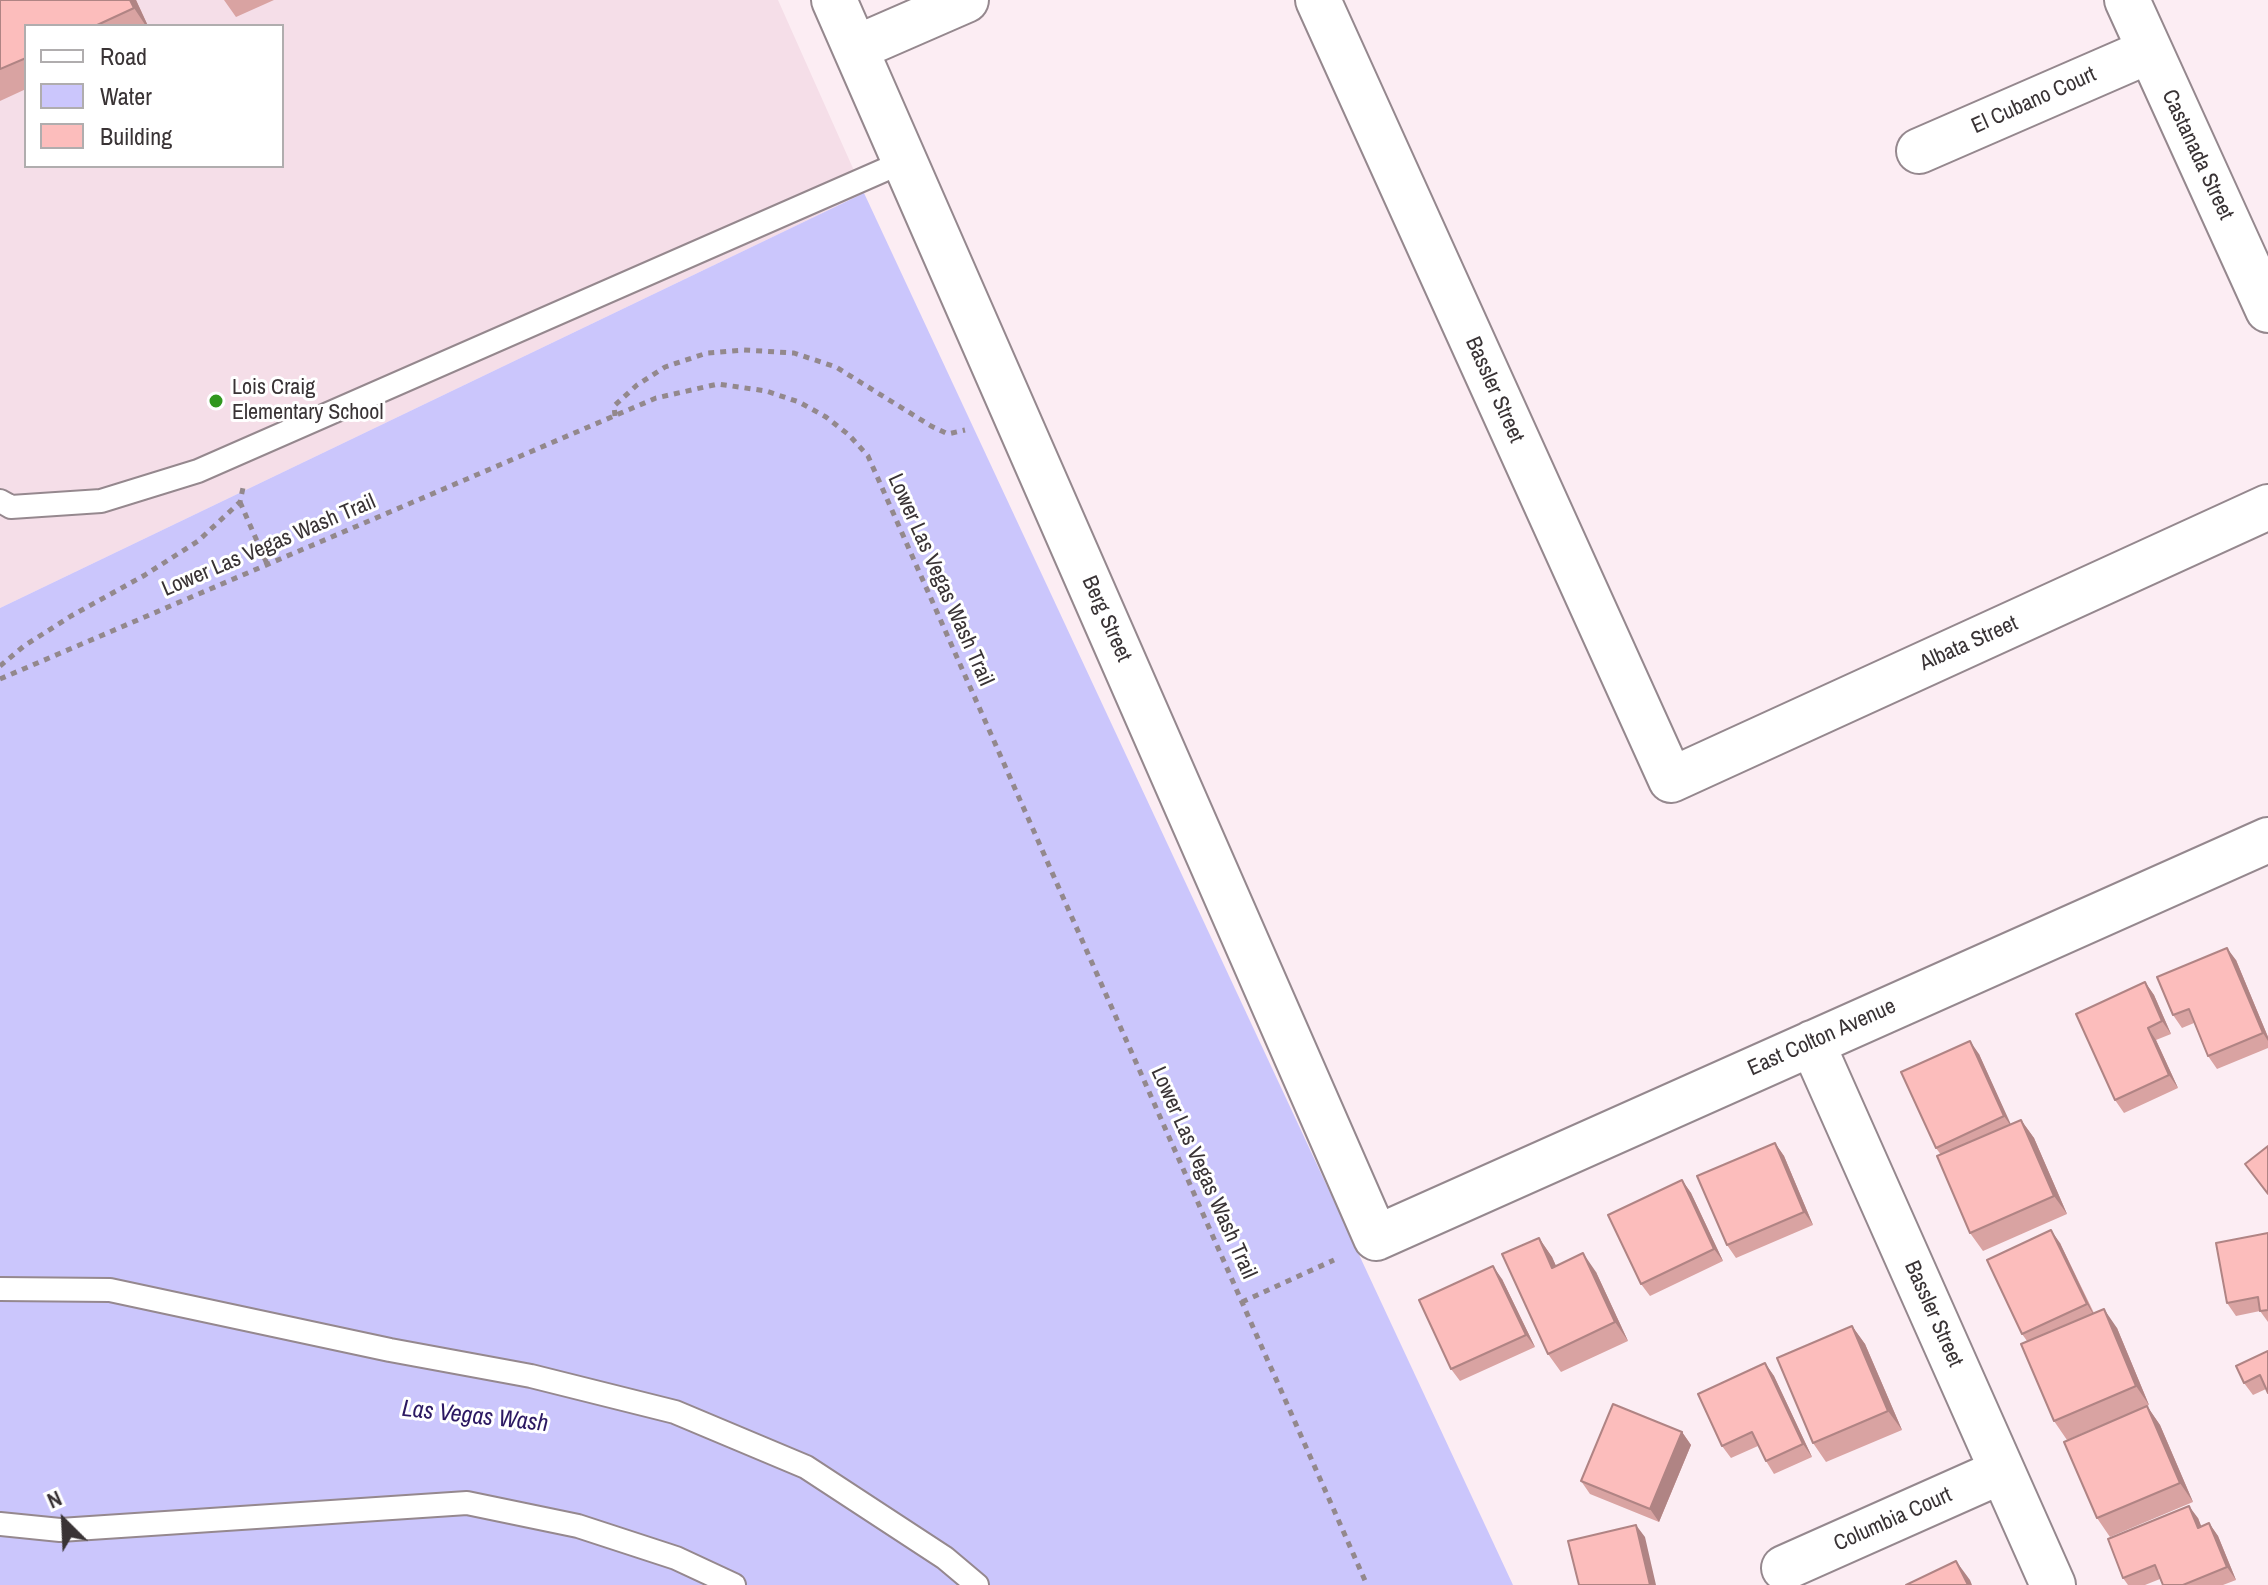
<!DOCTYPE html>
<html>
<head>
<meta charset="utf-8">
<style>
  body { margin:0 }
  #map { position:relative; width:2268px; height:1585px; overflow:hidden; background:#fcedf3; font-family:"Archivo Narrow",sans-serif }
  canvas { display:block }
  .legend { position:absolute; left:24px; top:24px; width:260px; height:144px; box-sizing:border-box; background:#fff; border:2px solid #b0adae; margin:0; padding:10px 14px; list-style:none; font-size:24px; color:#393335 }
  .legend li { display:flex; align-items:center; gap:16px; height:40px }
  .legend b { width:40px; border:2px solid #b0adae }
  .north { position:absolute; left:24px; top:1481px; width:80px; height:80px; -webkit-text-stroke:6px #fff; paint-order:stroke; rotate:336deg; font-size:22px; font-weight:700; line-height:32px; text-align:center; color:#393335 }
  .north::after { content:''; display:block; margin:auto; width:28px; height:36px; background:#393335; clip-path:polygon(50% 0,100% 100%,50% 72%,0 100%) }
</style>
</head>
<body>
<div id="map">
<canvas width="2268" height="1585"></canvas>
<ul class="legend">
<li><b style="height:10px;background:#fff"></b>Road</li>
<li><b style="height:22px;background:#cbc6fc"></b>Water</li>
<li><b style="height:22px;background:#fcbdbc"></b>Building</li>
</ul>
<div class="north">N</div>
</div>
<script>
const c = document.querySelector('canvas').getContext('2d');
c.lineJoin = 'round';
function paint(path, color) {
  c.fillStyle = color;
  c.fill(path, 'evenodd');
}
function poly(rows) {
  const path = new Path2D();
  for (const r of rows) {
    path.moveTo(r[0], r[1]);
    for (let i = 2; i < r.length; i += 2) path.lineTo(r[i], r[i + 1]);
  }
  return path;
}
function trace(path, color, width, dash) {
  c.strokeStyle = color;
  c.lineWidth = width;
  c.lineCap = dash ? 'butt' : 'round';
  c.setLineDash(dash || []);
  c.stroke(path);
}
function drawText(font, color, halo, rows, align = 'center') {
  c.font = font + ' "Archivo Narrow",sans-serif';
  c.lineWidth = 6;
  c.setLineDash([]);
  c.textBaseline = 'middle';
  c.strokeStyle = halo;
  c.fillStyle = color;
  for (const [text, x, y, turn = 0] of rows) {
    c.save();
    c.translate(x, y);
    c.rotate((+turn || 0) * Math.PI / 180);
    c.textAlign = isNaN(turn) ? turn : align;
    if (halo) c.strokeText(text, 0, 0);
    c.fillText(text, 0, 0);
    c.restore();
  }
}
paint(poly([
  [0,0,778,0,864,193,0,608],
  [26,26,282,26,282,166,26,166]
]), '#f5dee8');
paint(poly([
  [864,193,1513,1585,0,1585,0,608]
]), '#cbc6fc');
const service = poly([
  [0,501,11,507,101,501,198,471,905,161],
  [0,1289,110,1290,390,1350,531,1376,675,1412,806,1467,945,1558,977,1585],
  [0,1524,60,1530,467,1503,578,1526,676,1558,734,1585]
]);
const minor = poly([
  [834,0,1376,1238,2268,840],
  [1318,0,1671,780,2268,507],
  [2127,0,2268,310],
  [856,48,966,0],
  [1919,151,2149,51],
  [1812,1043,2053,1585],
  [1784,1568,2002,1471]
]);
trace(service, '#95888e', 26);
trace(minor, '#95888e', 48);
trace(poly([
  [615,416,614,406,637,385,665,367,707,353,744,350,794,353,836,367,931,426,948,434,965,430],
  [240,502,267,564],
  [0,666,24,646,71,616,145,575,198,541,240,502,244,483],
  [0,679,656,398,718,384,766,391,799,402,826,417,849,435,868,456,1367,1585],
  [1242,1302,1334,1260]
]), '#93888c', 5, [6, 6]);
trace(service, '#fff', 22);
trace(minor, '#fff', 44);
paint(poly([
  [0,0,136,0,148,26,26,26,26,89,0,101],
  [224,0,274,0,236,17],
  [2236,960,2268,1037,2268,1048,2217,1069,2208,1056,2194,1023,2182,1028,2173,1015],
  [2145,982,2154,995,2171,1034,2156,1040,2178,1088,2124,1113,2115,1100],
  [1979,1054,2010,1124,2021,1120,2034,1138,2067,1214,1983,1251,1970,1233,1941,1155,1936,1148],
  [1775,1143,1784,1156,1813,1225,1736,1258,1727,1245],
  [1682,1180,1691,1193,1723,1261,1650,1296,1641,1284],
  [2268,1233,2268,1322,2260,1311,2236,1316,2227,1303],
  [1539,1238,1552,1257,1556,1266,1596,1272,1628,1341,1561,1372,1548,1354],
  [2060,1243,2094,1313,2117,1328,2149,1405,2067,1440,2054,1421,2027,1341,2022,1334],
  [1502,1279,1535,1347,1460,1381,1451,1369],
  [1852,1326,1865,1344,1902,1430,1826,1462,1813,1443],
  [2268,1351,2266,1389,2253,1395,2244,1383],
  [1765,1363,1774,1376,1812,1457,1774,1474,1766,1461,1758,1446,1731,1458,1722,1446],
  [2147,1406,2160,1425,2193,1502,2110,1537,2097,1518],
  [1682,1432,1691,1445,1659,1522,1590,1494,1581,1481],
  [2198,1518,2201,1527,2209,1523,2218,1536,2236,1580,2223,1585,2163,1585,2160,1579,2145,1585,2128,1585,2123,1578]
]), '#d9a3a2');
paint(poly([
  [130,0,136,0,148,26,146,26,134,8],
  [2227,948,2236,960,2268,1037,2268,1041,2263,1033],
  [2145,982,2154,995,2171,1034,2162,1021],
  [2148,1028,2156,1040,2178,1088,2169,1075],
  [1970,1041,1979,1054,2013,1129,2004,1116],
  [2021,1120,2034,1138,2067,1214,2054,1196],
  [1775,1143,1784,1156,1813,1225,1804,1212],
  [1682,1180,1691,1193,1723,1261,1714,1249],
  [2051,1230,2060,1243,2095,1317,2087,1304],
  [1539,1238,1552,1257,1565,1286,1552,1268],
  [1583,1253,1596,1272,1628,1341,1615,1322],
  [1493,1266,1502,1279,1535,1347,1526,1335],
  [2104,1309,2117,1328,2149,1405,2136,1386],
  [1852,1326,1865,1344,1902,1430,1888,1411],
  [1765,1363,1774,1376,1812,1457,1803,1444],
  [2147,1406,2160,1425,2193,1502,2180,1483],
  [1682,1432,1691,1445,1659,1522,1650,1509],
  [2189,1506,2198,1518,2207,1540,2198,1528],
  [2209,1523,2218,1536,2236,1580,2227,1567],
  [1636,1525,1645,1537,1656,1585,1650,1585],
  [1956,1561,1970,1580,1972,1585,1968,1585]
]), '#b08484');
const building = poly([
  [0,0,130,0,134,8,95,26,26,26,26,58,0,69,0,0],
  [2227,948,2263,1033,2208,1056,2189,1009,2173,1015,2157,977,2227,948],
  [2145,982,2162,1021,2148,1028,2169,1075,2115,1100,2076,1014,2145,982],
  [1970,1041,2004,1116,1936,1148,1901,1072,1970,1041],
  [2021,1120,2054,1196,1970,1233,1937,1156,2021,1120],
  [1775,1143,1804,1212,1727,1245,1697,1176,1775,1143],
  [2268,1146,2268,1194,2245,1164,2268,1146],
  [1682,1180,1714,1249,1641,1284,1608,1215,1682,1180],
  [2051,1230,2087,1304,2022,1334,1987,1260,2051,1230],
  [2268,1233,2268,1310,2260,1311,2258,1297,2227,1303,2216,1243,2268,1233],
  [1539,1238,1552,1268,1583,1253,1615,1322,1548,1354,1502,1254,1539,1238],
  [1493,1266,1526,1335,1451,1369,1419,1300,1493,1266],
  [2104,1309,2136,1386,2054,1421,2021,1344,2104,1309],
  [1852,1326,1888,1411,1813,1443,1777,1358,1852,1326],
  [2268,1351,2268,1393,2260,1375,2244,1383,2236,1366,2268,1351],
  [1765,1363,1803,1444,1766,1461,1752,1432,1722,1446,1698,1394,1765,1363],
  [1613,1404,1682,1432,1650,1509,1581,1481,1613,1404],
  [2147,1406,2180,1483,2097,1518,2064,1442,2147,1406],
  [2189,1506,2198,1528,2209,1523,2227,1567,2183,1585,2163,1585,2155,1565,2123,1578,2108,1539,2189,1506],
  [1636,1525,1650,1585,1579,1585,1568,1541,1636,1525],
  [1956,1561,1968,1585,1906,1585,1956,1561]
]);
paint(building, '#fcbdbc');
trace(building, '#b08484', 2);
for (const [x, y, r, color] of [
  [216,401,8,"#31971e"]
]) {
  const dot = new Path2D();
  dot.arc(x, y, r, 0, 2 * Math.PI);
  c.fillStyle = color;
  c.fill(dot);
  trace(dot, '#fff', 3);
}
drawText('22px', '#393335', '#fff', [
  ["El Cubano Court",2034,101,-24],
  ["Castanada Street",2197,155,65],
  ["Bassler Street",1494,390,66],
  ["Lower Las Vegas Wash Trail",269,546,-23],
  ["Lower Las Vegas Wash Trail",940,580,66],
  ["Berg Street",1106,619,66],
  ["Albata Street",1969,644,-24],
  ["East Colton Avenue",1822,1038,-24],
  ["Lower Las Vegas Wash Trail",1203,1173,66],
  ["Bassler Street",1933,1314,66],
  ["Columbia Court",1893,1520,-24]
]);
drawText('22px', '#393335', '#fff', [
  ["Lois Craig",232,388],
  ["Elementary School",232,413]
], 'left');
drawText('italic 24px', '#2c1962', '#fff', [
  ["Las Vegas Wash",475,1417,6]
]);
</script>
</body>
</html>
